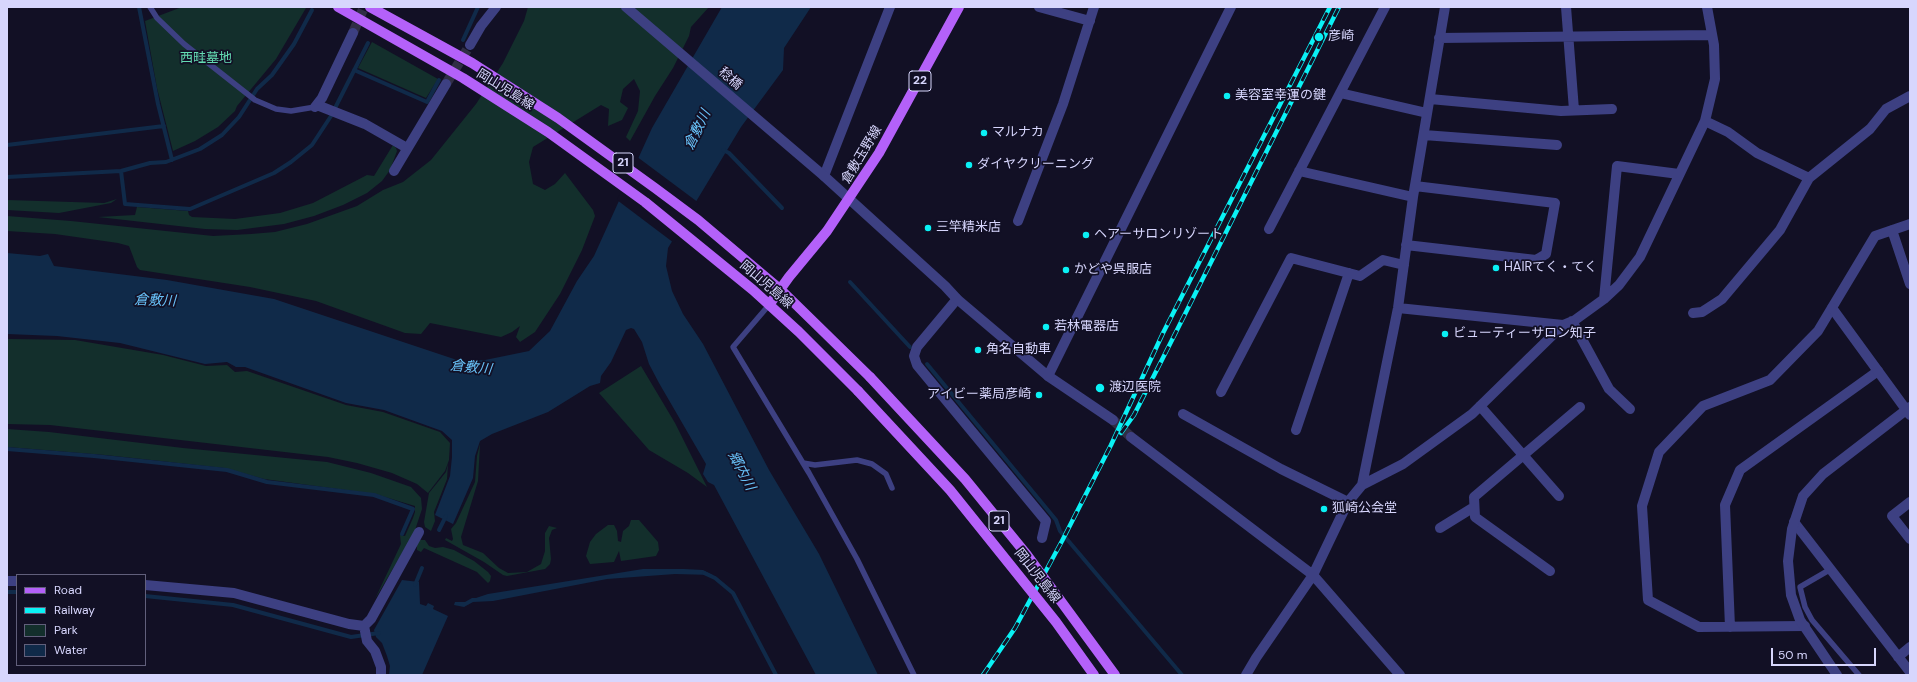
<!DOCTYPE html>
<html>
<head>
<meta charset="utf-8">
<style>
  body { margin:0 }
  #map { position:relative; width:1917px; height:682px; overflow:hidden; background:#121025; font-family:"DM Sans",sans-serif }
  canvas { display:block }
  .frame { position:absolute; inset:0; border:8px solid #d7d6fd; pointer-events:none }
  .legend { position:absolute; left:16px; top:574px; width:130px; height:92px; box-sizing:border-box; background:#121025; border:1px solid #615f7b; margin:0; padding:5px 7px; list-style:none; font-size:12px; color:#d7d6fd }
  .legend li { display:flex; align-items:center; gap:8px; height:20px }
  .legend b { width:20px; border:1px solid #615f7b }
  .scale { position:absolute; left:1771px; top:648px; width:105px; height:18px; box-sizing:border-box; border:2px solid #d7d6fd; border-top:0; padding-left:5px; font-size:12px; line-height:14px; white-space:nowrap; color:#d7d6fd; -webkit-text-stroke:3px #121025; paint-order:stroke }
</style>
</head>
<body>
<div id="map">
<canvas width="1917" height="682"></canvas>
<div class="frame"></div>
<ul class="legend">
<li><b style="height:5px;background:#b461f9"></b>Road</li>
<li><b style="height:5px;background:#0af1f5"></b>Railway</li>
<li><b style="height:11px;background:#132f2c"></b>Park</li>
<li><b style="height:11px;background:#102a49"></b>Water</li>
</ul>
<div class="scale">50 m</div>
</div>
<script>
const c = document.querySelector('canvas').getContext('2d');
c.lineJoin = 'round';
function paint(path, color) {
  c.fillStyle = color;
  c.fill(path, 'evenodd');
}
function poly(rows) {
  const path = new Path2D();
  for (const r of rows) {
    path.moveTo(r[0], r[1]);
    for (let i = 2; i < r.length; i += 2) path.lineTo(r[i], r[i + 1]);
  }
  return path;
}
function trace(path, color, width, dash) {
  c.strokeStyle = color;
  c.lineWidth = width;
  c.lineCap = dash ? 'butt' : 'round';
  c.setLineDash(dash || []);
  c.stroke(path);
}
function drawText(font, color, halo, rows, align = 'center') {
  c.font = font + ' "DM Sans","Noto Sans JP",sans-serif';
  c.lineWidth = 3.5;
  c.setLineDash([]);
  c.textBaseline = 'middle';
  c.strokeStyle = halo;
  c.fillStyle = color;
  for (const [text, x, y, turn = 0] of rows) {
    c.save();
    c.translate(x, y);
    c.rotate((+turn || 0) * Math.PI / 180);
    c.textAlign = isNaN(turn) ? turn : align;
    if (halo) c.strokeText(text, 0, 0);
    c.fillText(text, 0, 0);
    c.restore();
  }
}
paint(poly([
  [182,7,306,8,276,59,237,106,235,111,218,127,195,141,173,151,157,88,145,21],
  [528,7,709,7,691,27,689,36,673,68,655,96,630,141,626,137,638,111,640,91,634,79,623,89,620,102,628,108,622,120,608,126,609,109,601,105,533,147,529,162,533,184,545,190,555,184,565,173,593,210,595,216,582,250,560,294,535,332,520,342,516,337,520,326,512,332,501,337,430,323,421,334,405,333,316,301,250,287,140,270,137,267,129,246,118,243,55,234,7,231,7,216,71,221,213,236,251,234,275,232,307,224,357,206,383,190,403,182,431,160,476,104,503,63,524,21],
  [372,42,438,79,426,98,358,68],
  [393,145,396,148,397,151,390,170,382,181,367,193,343,205,314,216,284,224,237,230,205,229,98,217,135,215,137,207,188,211,189,215,192,217,235,219,280,213,313,203,367,175,374,176],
  [117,199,111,203,59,213,7,210,7,200,104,203],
  [7,339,75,340,163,355,206,366,227,365,235,372,247,371,346,405,383,412,440,432,450,443,449,460,445,471,428,493,417,484,392,473,357,463,328,457,50,425,7,424],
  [641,366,675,423,707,487,688,473,649,450,599,393],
  [7,429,49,432,183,448,327,462,371,473,411,487,421,498,422,509,414,533,375,599,401,544,400,535,405,536,413,518,415,512,415,506,375,494,264,479,224,468,105,455,7,447],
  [480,444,478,481,461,537,463,545,483,553,499,568,508,573,527,572,541,564,545,551,545,533,549,526,557,528,552,530,549,538,551,559,550,564,545,569,507,576,503,575,484,562,445,540,446,538,452,541,453,539,451,529,456,523,475,482,477,456],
  [448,464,447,479,434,512,435,521,431,531,425,527,424,522,429,493,446,472],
  [631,520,639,520,658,542,659,550,656,556,621,561,619,551,614,562,590,564,586,556,590,542,596,534,608,525,614,525,617,531,618,541,621,542,623,531,629,526],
  [419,540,425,540,429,546,435,548,443,547,454,550,474,561,488,572,491,576,490,581,488,583,477,572,424,548,421,552,417,550,417,543]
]), '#132f2c');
paint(poly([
  [722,7,811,7,784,48,783,70,741,127,668,248,666,266,672,291,683,314,703,344,769,470,819,554,878,675,816,675,714,485,708,482,703,474,706,464,659,383,649,364,642,342,634,329,631,328,626,330,611,362,601,376,600,383,590,386,548,412,492,434,480,441,475,456,473,478,453,524,435,515,450,476,452,457,452,440,442,431,384,410,346,403,245,367,236,367,227,362,205,364,120,343,57,336,7,334,7,253,40,256,48,254,54,266,167,280,274,299,460,361,485,360,529,351,550,331,577,281,594,256,652,128],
  [643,569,684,569,703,570,713,575,675,574,607,579,493,601,473,602,464,607,454,605,455,602,465,602,472,598,476,598,488,594],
  [402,580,419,582,420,604,426,606,428,603,434,606,433,609,448,616,422,675,389,675,390,666,387,656,382,643,376,637,374,630]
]), '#102a49');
paint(poly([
  [636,156,699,203,674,243,617,200]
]), '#121025');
trace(poly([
  [139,7,158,104,172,160],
  [463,40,478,7],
  [354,70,427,102,439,80],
  [7,145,164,126],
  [723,150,729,153,782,208],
  [121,171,125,204,190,209,274,173,291,162,312,145,331,116,368,43],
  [7,177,121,171,150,163,166,162,200,149,222,135,239,117,257,89,272,75,294,44,312,10],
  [850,282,910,347],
  [927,364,1056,520,1060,531,1182,675],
  [7,449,94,456,227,470,267,482,374,495,413,509,402,534],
  [439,530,446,516],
  [704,573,715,578,733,593,776,675],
  [415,585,422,568],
  [7,592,17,592],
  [145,596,233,605,351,637,379,633]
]), '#102a49', 4);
trace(poly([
  [353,33,364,7],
  [446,84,470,45],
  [1113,420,1131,437]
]), '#302e45', 10, [10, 5]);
trace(poly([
  [150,7,157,18,184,44,255,100,276,109,291,111,315,107],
  [769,305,733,347,809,473,857,559,914,675],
  [803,463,815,465,857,460,872,464,886,474,892,488],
  [1831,569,1800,587,1805,607,1812,620,1859,675]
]), '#3d4082', 5.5);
trace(poly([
  [1039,7,1090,21],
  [1566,7,1574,110],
  [1439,38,1712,35],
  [470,45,481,26,496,7],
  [1340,93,1427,113],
  [1430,99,1561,111,1612,109],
  [317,105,365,124,407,148],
  [315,107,322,98,353,33],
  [1705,121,1728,132,1757,153,1809,178],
  [1424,135,1557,145],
  [394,171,446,84],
  [1299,171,1413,197],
  [824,176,890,7],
  [1018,221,1063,104,1094,7],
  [1269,229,1385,7],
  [1892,230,1910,284],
  [1406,245,1536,260,1546,254,1555,203,1415,186],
  [957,299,917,347,914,356,917,365,1046,521,1042,538],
  [1604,299,1617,166,1679,174],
  [1398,308,1563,325],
  [1693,313,1702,312,1722,299,1780,230,1809,178,1870,129,1886,109,1910,96],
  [1572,321,1609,389,1630,409],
  [1048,376,1113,420],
  [1221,392,1291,258,1360,276,1383,260,1404,265],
  [1480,406,1559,496],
  [1183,414,1281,469,1348,502],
  [1296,430,1349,273],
  [1131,437,1313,575,1400,675],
  [1362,485,1398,308,1413,197,1445,7],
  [1910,502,1892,516,1910,539],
  [1794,522,1910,672],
  [1440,528,1474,507],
  [1550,571,1475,517,1474,497,1580,407],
  [7,581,17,581],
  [145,585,234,593,349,624,364,626,367,641,375,651,381,667,381,675],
  [364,626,371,619,419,532],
  [1805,626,1699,627,1648,600,1642,506,1659,452,1703,406,1770,380,1818,331,1875,236,1910,224],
  [1730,627,1725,505,1740,470,1878,371],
  [1898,657,1910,647],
  [1246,675,1256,658,1313,575,1348,502,1362,485,1403,464,1472,414,1563,325,1575,320,1604,299,1619,285,1640,257,1705,121,1715,79,1714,45,1707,7]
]), '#3d4082', 10);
trace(poly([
  [626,7,824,176,945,286,957,299,1048,376,1231,7],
  [1832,308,1910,415],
  [1837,675,1800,620,1791,595,1788,561,1792,529,1803,496,1823,474,1910,407]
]), '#3d4082', 10);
trace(poly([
  [338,7,463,78,548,132,645,202,753,290,799,332,858,391],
  [370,7,472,63,558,118,655,188,698,220,781,290,870,377],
  [769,305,789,277,827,231,879,153,959,7]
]), '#b461f9', 10);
const rail = poly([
  [1121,433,1134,415,1172,340,1339,7],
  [983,675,1015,628,1062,541,1111,445,1163,333,1330,7]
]);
trace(rail, '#0af1f5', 4.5);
trace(rail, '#121025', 3, [9]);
trace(poly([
  [870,377,965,479,1027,555,1115,675],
  [858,391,950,490,1056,622,1094,675]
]), '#b461f9', 10);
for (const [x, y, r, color] of [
  [1319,37,5,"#0af1f5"],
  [1227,96,4,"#0af1f5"],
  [984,133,4,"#0af1f5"],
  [969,165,4,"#0af1f5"],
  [928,228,4,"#0af1f5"],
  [1086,235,4,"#0af1f5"],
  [1496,268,4,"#0af1f5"],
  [1066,270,4,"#0af1f5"],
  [1046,327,4,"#0af1f5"],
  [1445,334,4,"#0af1f5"],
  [978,350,4,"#0af1f5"],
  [1100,388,5,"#0af1f5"],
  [1039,395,4,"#0af1f5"],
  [1324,509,4,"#0af1f5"]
]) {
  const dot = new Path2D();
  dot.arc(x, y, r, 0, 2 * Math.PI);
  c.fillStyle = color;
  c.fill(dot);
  trace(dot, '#121025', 1.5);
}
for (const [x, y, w] of [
  [920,81,22],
  [623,163,20],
  [999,521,20]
]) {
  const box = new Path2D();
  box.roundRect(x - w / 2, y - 10, w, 20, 3);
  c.fillStyle = '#121025';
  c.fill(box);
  trace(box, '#d7d6fd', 1);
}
drawText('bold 12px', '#d7d6fd', null, [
  ["22",920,81],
  ["21",623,163],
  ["21",999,521]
]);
drawText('13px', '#d7d6fd', '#121025', [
  ["彦崎",1328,37],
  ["美容室幸運の鍵",1235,96],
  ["マルナカ",992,133],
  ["ダイヤクリーニング",977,165],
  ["三竿精米店",936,228],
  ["ヘアーサロンリゾート",1094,235],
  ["HAIRてく・てく",1504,268],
  ["かどや呉服店",1074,270],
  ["若林電器店",1054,327],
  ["ビューティーサロン知子",1453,334],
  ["角名自動車",986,350],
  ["渡辺医院",1109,388],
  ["アイビー薬局彦崎",1031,395,"right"],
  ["狐崎公会堂",1332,509]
], 'left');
drawText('13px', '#64dbb3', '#121025', [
  ["西畦墓地",206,59]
]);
drawText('13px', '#d7d6fd', '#121025', [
  ["稔橋",730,79,41],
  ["岡山児島線",505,90,32],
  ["倉敷玉野線",862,155,-59],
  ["岡山児島線",766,285,41],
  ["岡山児島線",1037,576,52]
]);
drawText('italic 14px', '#68c2f9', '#121025', [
  ["倉敷川",698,130,-64],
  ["倉敷川",155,301,2],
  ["倉敷川",471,368,6],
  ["郷内川",741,471,62]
]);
</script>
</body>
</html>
